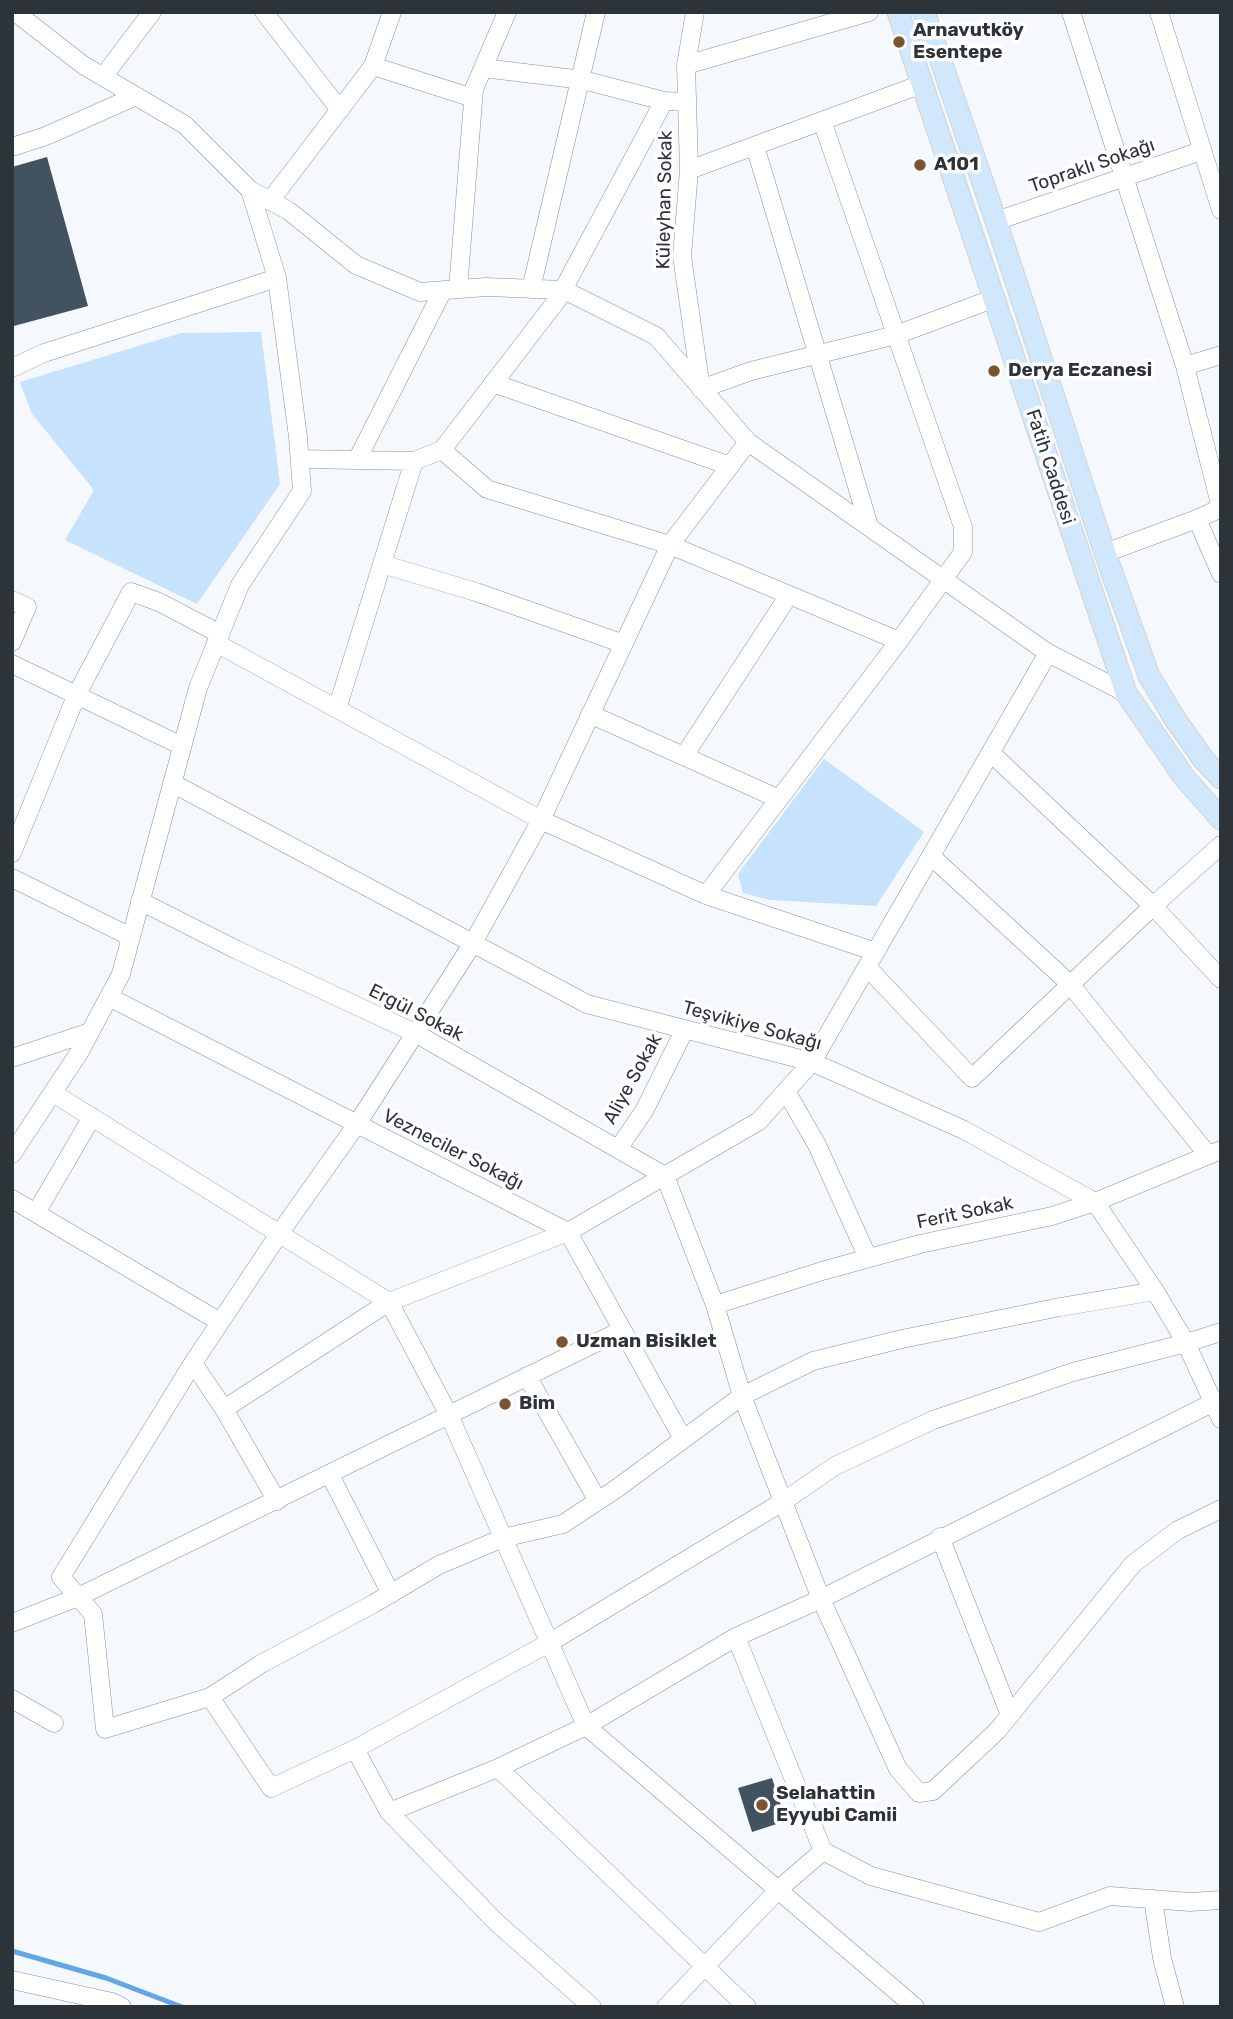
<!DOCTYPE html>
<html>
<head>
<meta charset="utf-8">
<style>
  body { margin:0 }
  #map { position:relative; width:1233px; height:2019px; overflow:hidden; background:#f5f8fc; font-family:Rubik,sans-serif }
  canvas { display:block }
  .frame { position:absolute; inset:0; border:14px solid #2c3339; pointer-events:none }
</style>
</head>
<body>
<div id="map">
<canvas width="1233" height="2019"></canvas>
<div class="frame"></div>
</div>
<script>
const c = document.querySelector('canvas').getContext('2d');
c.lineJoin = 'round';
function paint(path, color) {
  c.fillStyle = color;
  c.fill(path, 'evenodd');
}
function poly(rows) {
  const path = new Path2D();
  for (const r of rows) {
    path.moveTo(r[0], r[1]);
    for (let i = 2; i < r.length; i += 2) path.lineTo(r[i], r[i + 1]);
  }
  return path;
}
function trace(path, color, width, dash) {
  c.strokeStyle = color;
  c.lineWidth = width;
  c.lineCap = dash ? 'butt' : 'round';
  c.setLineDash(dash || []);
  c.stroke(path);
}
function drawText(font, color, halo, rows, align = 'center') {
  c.font = font + ' Rubik,sans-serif';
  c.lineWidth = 7;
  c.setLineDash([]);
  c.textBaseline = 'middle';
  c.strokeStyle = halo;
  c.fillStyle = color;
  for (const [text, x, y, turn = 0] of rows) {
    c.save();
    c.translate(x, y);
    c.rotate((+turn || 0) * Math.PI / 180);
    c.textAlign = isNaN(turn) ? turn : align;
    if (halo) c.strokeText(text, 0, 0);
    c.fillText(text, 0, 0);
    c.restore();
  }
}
paint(poly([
  [261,332,280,484,197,604,65,540,94,490,32,414,20,382,181,333],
  [824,759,924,832,876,906,770,900,743,893,738,874]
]), '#c7e2fc');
trace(poly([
  [12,1951,106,1978,182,2007]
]), '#61a7e7', 5);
paint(poly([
  [47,157,88,306,14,326,12,319,12,167],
  [772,1778,786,1821,752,1832,738,1788]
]), '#435261');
const minor = poly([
  [264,12,340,110],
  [695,12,686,65,689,170,682,256,701,389,751,371,896,335,995,298],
  [1071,12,1185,366,1221,508],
  [1159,12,1221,210],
  [686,65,869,12],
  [373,66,473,98],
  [483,68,583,80,664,101],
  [103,77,152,12],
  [755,146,869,526],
  [12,147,46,136,136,96],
  [689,170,922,84],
  [250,190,289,211,356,265,420,292,486,287,564,290,656,336,748,442,1048,653,1126,693],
  [270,201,373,66,392,12],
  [996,221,1201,151],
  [458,289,474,89,507,12],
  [531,289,596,12],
  [1185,366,1221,355],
  [12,368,44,353,277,278],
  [493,383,730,466],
  [748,442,670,545,541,820,473,943,357,1124,279,1234,193,1363,61,1577,93,1614,105,1729,210,1697,261,1664,373,1604,439,1565,503,1538,563,1524,616,1489,742,1396,813,1361,902,1339,1060,1307,1155,1291],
  [442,450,487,489,670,545,899,641],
  [300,459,414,461,442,450,558,299,664,101,687,102],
  [357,460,443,290],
  [1197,519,1221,574],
  [1105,553,1197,519,1221,508],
  [382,564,476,592,624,644],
  [12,600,27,607,12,642],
  [216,643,541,820,706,895,876,952],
  [12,664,182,746],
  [337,709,414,461],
  [590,714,779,799],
  [991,753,1153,906,1221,979],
  [684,756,789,595],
  [172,783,587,1004,812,1062,964,1130,1095,1202,1155,1291,1186,1343,1221,1419],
  [12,853,77,694,131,592,159,602,220,634],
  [931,856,1070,984,1208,1155],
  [12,878,131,937],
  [706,895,899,641,963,552,963,527,822,121],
  [140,901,237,950,415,1033,665,1176,715,1305,742,1396,821,1599,898,1769,919,1793,933,1791,997,1731,1133,1564,1178,1530,1221,1509],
  [867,967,972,1078,1153,906,1221,845],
  [109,997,568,1232,683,1439],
  [12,1058,90,1032],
  [786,1091,817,1145,868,1258],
  [53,1093,389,1302,450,1417,586,1726,915,2007],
  [618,1149,644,1111,685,1029],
  [12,1154,79,1053,121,974,198,688,240,585,302,491,298,437,277,278,250,190,185,125,83,65,15,12],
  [12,1199,220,1322],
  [36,1213,92,1117],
  [715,1305,822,1271,920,1244,1052,1216,1095,1202,1221,1150],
  [193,1363,224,1409,277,1501],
  [527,1376,598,1501],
  [224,1409,389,1302,568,1232,759,1121,812,1062,1048,653],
  [330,1475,391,1594],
  [940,1537,1010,1715],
  [12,1623,78,1597,622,1330],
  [736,1637,823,1851,871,1876,1039,1922,1110,1896,1190,1902,1221,1900],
  [210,1697,271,1788,355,1749,549,1643,784,1501,835,1466,933,1420,1073,1372,1186,1343,1221,1332],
  [12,1699,54,1723],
  [355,1749,389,1812,496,1922,592,2007],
  [498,1768,747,2007],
  [389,1812,498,1768,586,1726,736,1637,821,1599,1212,1403],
  [1153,1899,1162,1958,1175,2007],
  [12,1980,112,2002,122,2007],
  [666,2007,779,1889,823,1851]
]);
const major = poly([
  [898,12,1126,693,1184,777,1221,819],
  [924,12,996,221,1105,553,1149,676,1175,719,1204,760,1221,778]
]);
trace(minor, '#8393a3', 19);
trace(major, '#d1d2d3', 23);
trace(minor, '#fff', 18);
trace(major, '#d1e7fc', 21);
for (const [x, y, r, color] of [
  [899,42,7,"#79562f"],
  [920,165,7,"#79562f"],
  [994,371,7,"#79562f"],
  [562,1342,7,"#79562f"],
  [505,1404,7,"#79562f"],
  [762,1805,7,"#79562f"]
]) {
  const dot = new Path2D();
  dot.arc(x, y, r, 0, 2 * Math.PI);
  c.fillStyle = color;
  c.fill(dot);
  trace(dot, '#fff', 2.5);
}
drawText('bold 19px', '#2c3339', '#fff', [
  ["Arnavutköy",913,31],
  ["Esentepe",913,53],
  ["A101",934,165],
  ["Derya Eczanesi",1008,371],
  ["Uzman Bisiklet",576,1342],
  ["Bim",519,1404],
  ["Selahattin",776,1794],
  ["Eyyubi Camii",776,1816]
], 'left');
drawText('19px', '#2c3339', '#fff', [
  ["Topraklı Sokağı",1092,166,-19],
  ["Küleyhan Sokak",665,200,-89],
  ["Fatih Caddesi",1050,467,72],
  ["Ergül Sokak",416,1013,27],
  ["Teşvikiye Sokağı",752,1026,15],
  ["Aliye Sokak",633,1079,-61],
  ["Vezneciler Sokağı",453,1150,27],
  ["Ferit Sokak",965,1213,-12]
]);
</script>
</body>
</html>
